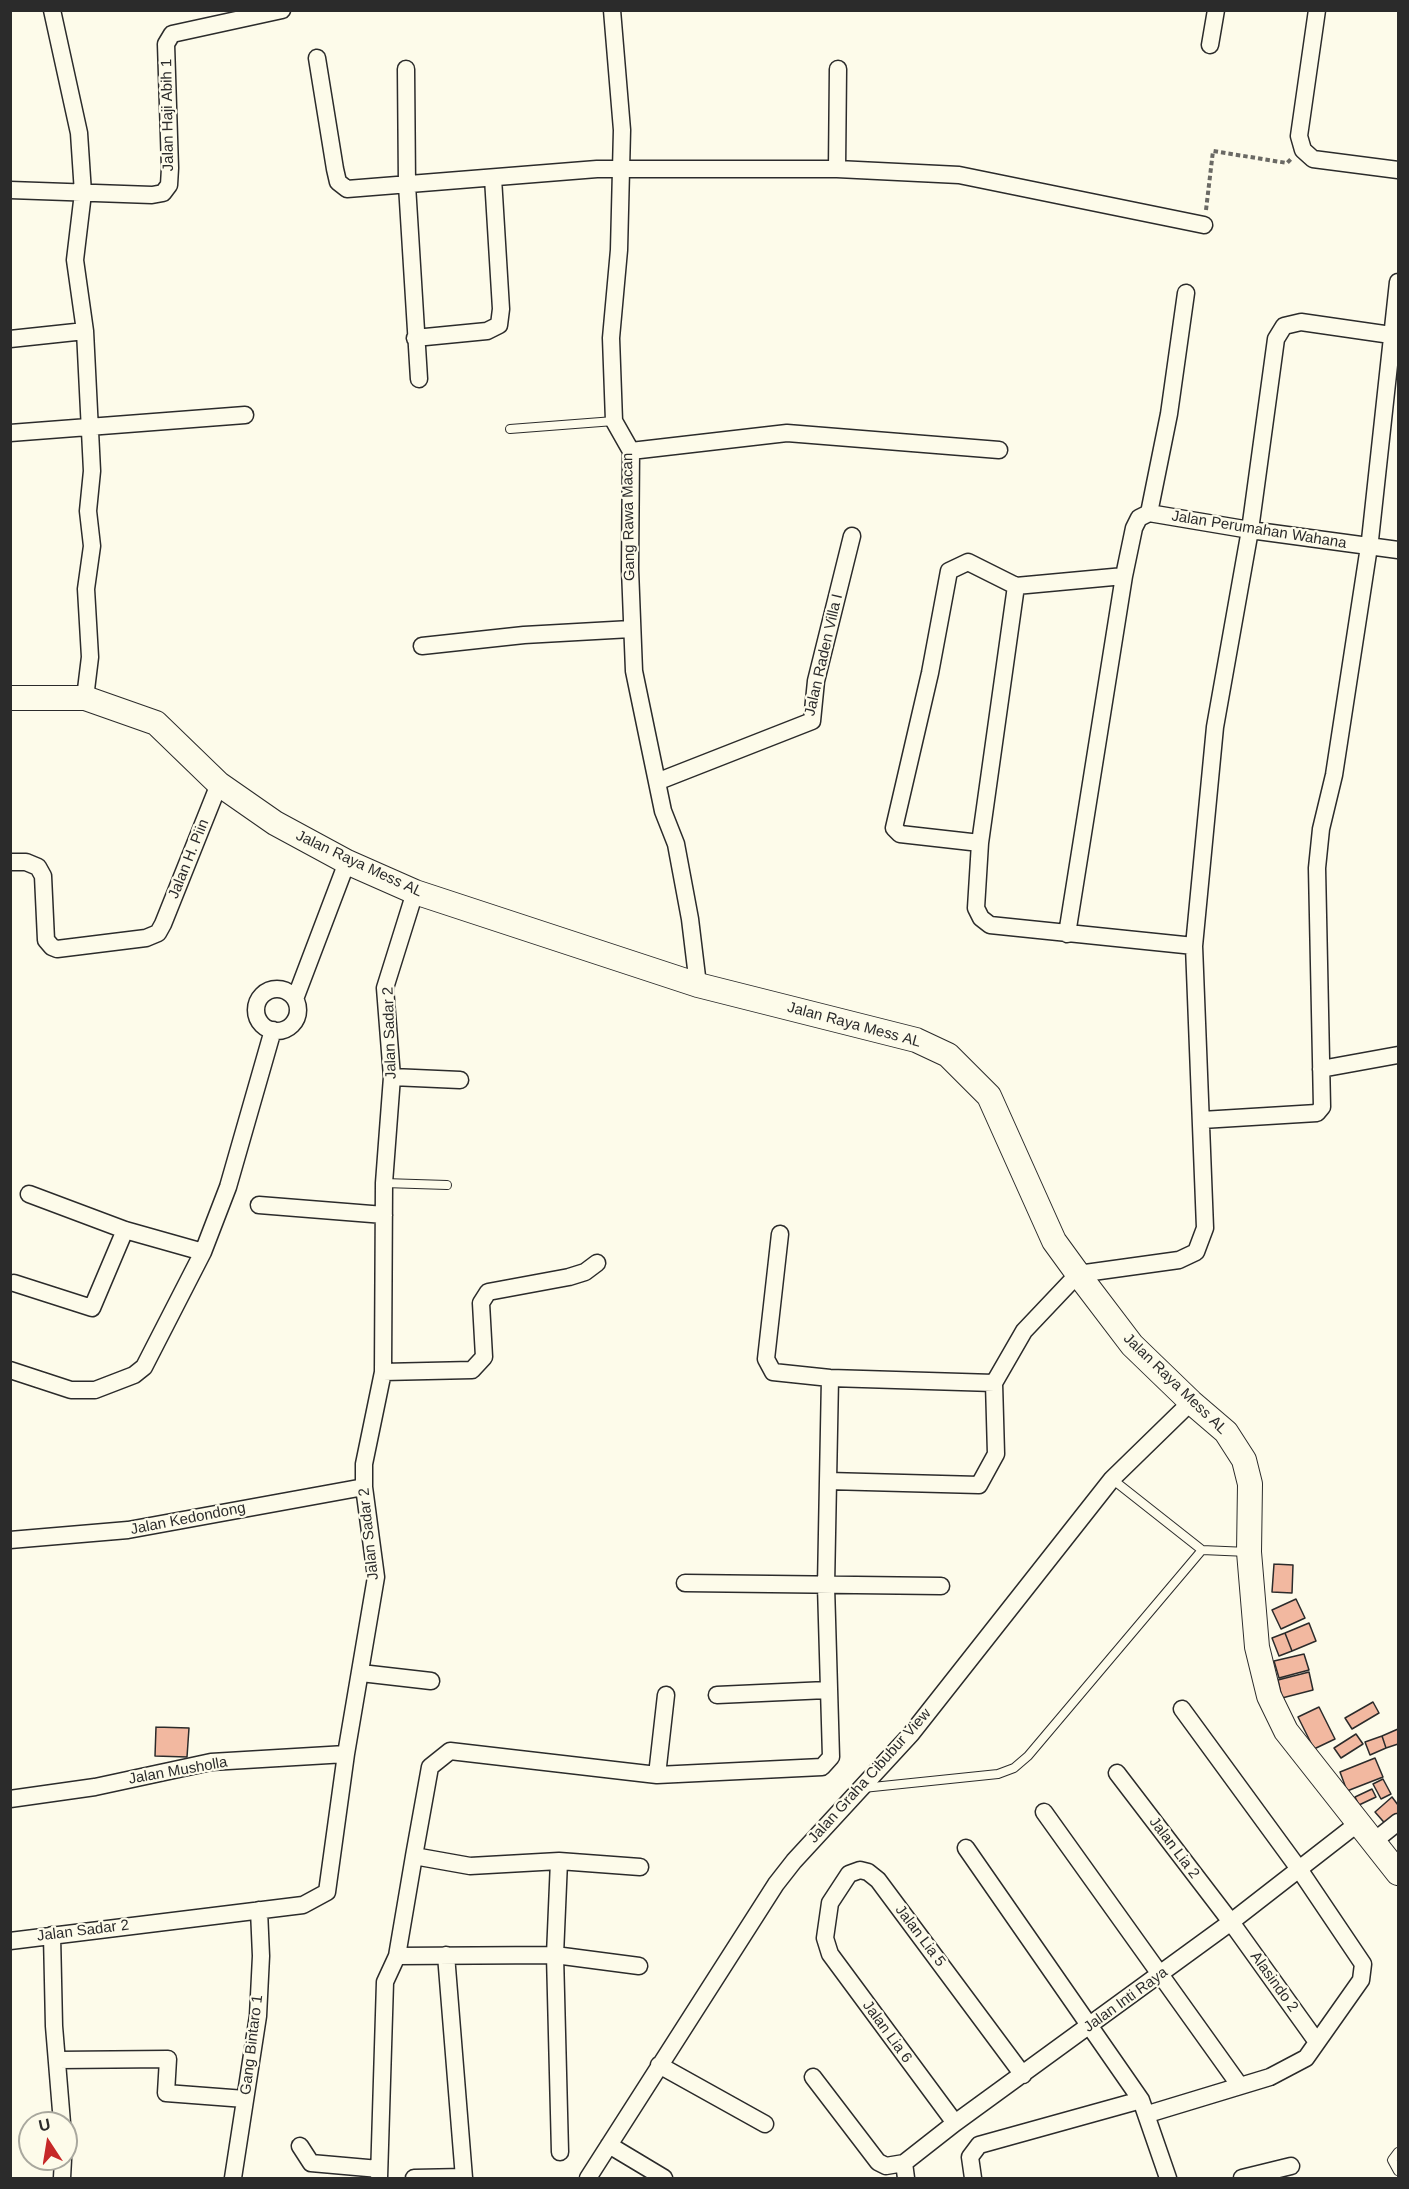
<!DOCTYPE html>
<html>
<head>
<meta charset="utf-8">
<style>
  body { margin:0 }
  #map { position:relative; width:1409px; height:2189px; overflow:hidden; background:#fdfbea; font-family:Arial,sans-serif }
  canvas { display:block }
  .frame { position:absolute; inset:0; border:12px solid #2b2b2b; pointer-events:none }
  .north { position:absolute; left:18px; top:2111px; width:60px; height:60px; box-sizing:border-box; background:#fdfbea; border:2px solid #a9a89e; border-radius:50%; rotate:348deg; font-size:16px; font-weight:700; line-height:24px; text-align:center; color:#2b2b2b }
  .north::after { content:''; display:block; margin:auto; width:21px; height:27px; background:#c62828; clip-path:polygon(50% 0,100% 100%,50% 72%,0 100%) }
</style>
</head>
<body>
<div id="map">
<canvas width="1409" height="2189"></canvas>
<div class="frame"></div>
<div class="north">U</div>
</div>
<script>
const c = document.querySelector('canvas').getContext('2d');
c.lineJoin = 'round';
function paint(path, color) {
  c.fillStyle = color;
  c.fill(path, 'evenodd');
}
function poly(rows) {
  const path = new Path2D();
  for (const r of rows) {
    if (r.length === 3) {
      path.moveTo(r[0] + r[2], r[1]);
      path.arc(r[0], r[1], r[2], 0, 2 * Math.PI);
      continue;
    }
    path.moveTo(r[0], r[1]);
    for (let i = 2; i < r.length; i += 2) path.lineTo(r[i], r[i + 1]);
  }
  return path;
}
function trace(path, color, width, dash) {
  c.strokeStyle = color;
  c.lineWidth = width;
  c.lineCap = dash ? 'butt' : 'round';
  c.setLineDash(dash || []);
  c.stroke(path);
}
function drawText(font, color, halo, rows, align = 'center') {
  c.font = font + ' Arial,sans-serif';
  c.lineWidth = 4.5;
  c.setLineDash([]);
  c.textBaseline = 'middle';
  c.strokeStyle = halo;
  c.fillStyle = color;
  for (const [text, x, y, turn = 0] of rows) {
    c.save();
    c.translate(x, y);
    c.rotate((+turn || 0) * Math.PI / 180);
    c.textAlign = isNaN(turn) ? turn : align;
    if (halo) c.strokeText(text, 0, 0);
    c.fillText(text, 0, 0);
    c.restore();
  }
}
const building = poly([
  [1274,1564,1293,1565,1292,1593,1272,1592,1274,1564],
  [1296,1599,1305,1618,1281,1629,1272,1610,1296,1599],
  [1309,1623,1316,1641,1292,1651,1285,1633,1309,1623],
  [1285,1633,1292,1651,1279,1656,1272,1638,1285,1633],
  [1304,1654,1309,1670,1279,1678,1274,1661,1304,1654],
  [1309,1672,1313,1690,1282,1698,1278,1680,1309,1672],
  [1373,1702,1379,1713,1352,1729,1345,1718,1373,1702],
  [1319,1707,1335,1739,1314,1749,1298,1717,1319,1707],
  [156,1727,189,1728,187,1757,155,1756,156,1727],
  [1398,1729,1398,1744,1386,1748,1382,1736,1398,1729],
  [1356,1734,1363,1744,1341,1758,1334,1748,1356,1734],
  [1382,1736,1386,1748,1370,1755,1365,1742,1382,1736],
  [1375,1758,1383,1777,1347,1791,1340,1772,1375,1758],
  [1383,1779,1391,1794,1381,1799,1373,1784,1383,1779],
  [1372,1789,1376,1797,1359,1805,1355,1797,1372,1789],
  [1392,1797,1398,1805,1398,1819,1389,1828,1375,1812,1392,1797]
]);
paint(building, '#f2b8a0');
trace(building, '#2b2b2b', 1.5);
const lane = poly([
  [510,429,614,421],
  [384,1183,447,1185],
  [1112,1479,1202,1550,1248,1552],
  [863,1788,998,1774,1014,1768,1028,1756,1202,1550],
  [1398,2152,1392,2160,1398,2171]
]);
const street = poly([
  [52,10,79,133,83,193,75,260,85,331,92,471,88,511,92,546,86,589,90,657,85,698],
  [612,10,622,130,619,250,611,338,614,421,631,451,630,569,634,671,663,811,676,844,690,919,698,985],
  [1317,10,1299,136,1303,150,1313,159,1398,170],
  [1210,45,1216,10],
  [317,58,335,169,338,182,347,189,597,169,837,169,959,175,1204,225],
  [406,69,407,185,419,379],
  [837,169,838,69],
  [10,190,152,195,163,193,169,185,170,168,166,44,172,34,282,10],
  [415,338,487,331,499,325,501,309,493,178],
  [10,339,85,331],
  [10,433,245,415],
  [631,451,787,433,999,450],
  [1149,513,1250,530,1398,550],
  [1016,586,980,843,976,908,981,918,990,925,1194,946],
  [422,646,524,635,631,629],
  [659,781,812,721,816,681,852,536],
  [980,843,900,834,894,828,930,673,949,571,968,562,1016,586,1124,576],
  [10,862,26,862,38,867,43,876,46,940,52,947,57,949,146,938,158,933,163,924,219,784],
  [1067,934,1124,576,1134,528,1139,518,1149,513,1169,414,1186,293],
  [277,1010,21],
  [295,999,347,862],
  [1321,1069,1398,1055],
  [392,1077,460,1080],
  [1202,1120,1317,1113,1322,1107,1317,868,1321,829,1334,775,1370,540,1398,282],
  [29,1194,125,1230,203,1252],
  [259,1205,384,1215],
  [780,1234,766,1359,773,1372,830,1378,994,1383],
  [14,1283,92,1308,125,1230],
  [10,1370,71,1390,95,1390,134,1375,144,1367,203,1252,228,1187,273,1030],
  [383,1372,472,1370,484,1357,481,1303,488,1292,569,1277,585,1272,597,1263],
  [828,1481,830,1378],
  [10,1540,128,1530,364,1487],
  [685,1583,941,1586],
  [361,1673,431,1681],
  [717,1695,827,1690],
  [1117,1773,1231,1922,1317,2042],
  [657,1775,666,1695],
  [10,1799,95,1787,211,1762,346,1754],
  [1044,1812,1240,2086],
  [1373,1842,1398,1822],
  [966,1848,1141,2100,1168,2178],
  [559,1861,640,1867],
  [52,1935,54,2026,62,2123],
  [10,1941,303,1905,327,1892,346,1754,376,1577,364,1487,364,1464,383,1372,384,1183,392,1077,385,988,415,892],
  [446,1955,464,2178],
  [397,1956,414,1856],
  [58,2060,168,2059,166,2093,245,2099],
  [659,2065,765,2124],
  [813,2077,878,2162,886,2166,904,2163],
  [1148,2114,1270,2077,1306,2058,1361,1980,1363,1964,1299,1869,1182,1709],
  [955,2123,830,1954,825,1938,830,1903,849,1874,860,1870,868,1872,878,1880,1023,2075],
  [609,2145,664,2178],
  [300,2146,311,2163,379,2169],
  [560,2152,555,1955,639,1966],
  [62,2178,63,2159],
  [233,2178,258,2016,261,1956,259,1910],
  [379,2178,385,1982,397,1956,555,1955,559,1861,470,1866,414,1856,430,1767,450,1751,657,1775,822,1767,831,1757,826,1586,828,1481,979,1485,996,1454,994,1383,1024,1331,1078,1274,1179,1260,1196,1252,1205,1228,1194,946,1215,727,1250,530,1276,339,1284,326,1301,322,1391,335],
  [414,2178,464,2177],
  [588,2178,776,1884,794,1861,911,1734,1112,1479,1191,1402],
  [906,2178,904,2163,955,2123,1231,1922,1357,1824],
  [973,2178,970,2157,979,2145,1141,2100],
  [1242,2178,1291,2166]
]);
const secondary = poly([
  [10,698,85,698,156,723,219,784,275,823,347,862,415,892,698,985,916,1040,948,1055,989,1096,1054,1241,1078,1274,1132,1345,1191,1402,1226,1432,1244,1460,1250,1484,1249,1552,1257,1647,1269,1696,1286,1731,1398,1873]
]);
trace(lane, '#2b2b2b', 10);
trace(street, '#2b2b2b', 19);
trace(secondary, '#2b2b2b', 26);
trace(poly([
  [1206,210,1213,151,1287,163,1291,159]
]), '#6a6964', 4, [4.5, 3]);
trace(lane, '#fdfbea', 8);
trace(street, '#fdfbea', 16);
trace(secondary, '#fdfbea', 24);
drawText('15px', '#2b2b2b', '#fdfbea', [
  ["Jalan Haji Abih 1",168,115,-91],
  ["Gang Rawa Macan",629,517,-91],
  ["Jalan Perumahan Wahana",1259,530,9],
  ["Jalan Raden Villa I",824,655,-77],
  ["Jalan H. Piin",189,859,-68],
  ["Jalan Raya Mess AL",359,864,25],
  ["Jalan Raya Mess AL",854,1025,15],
  ["Jalan Sadar 2",390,1033,-92],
  ["Jalan Raya Mess AL",1175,1384,44],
  ["Jalan Kedondong",188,1519,-11],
  ["Jalan Sadar 2",369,1534,-96],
  ["Jalan Musholla",178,1771,-10],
  ["Jalan Graha Cibubur View",870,1776,-48],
  ["Jalan Lia 2",1174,1848,53],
  ["Jalan Sadar 2",83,1931,-7],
  ["Jalan Lia 5",920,1936,53],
  ["Alasindo 2",1274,1982,54],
  ["Jalan Inti Raya",1126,2000,-36],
  ["Jalan Lia 6",887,2032,54],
  ["Gang Bintaro 1",252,2045,-83]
]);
</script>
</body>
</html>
